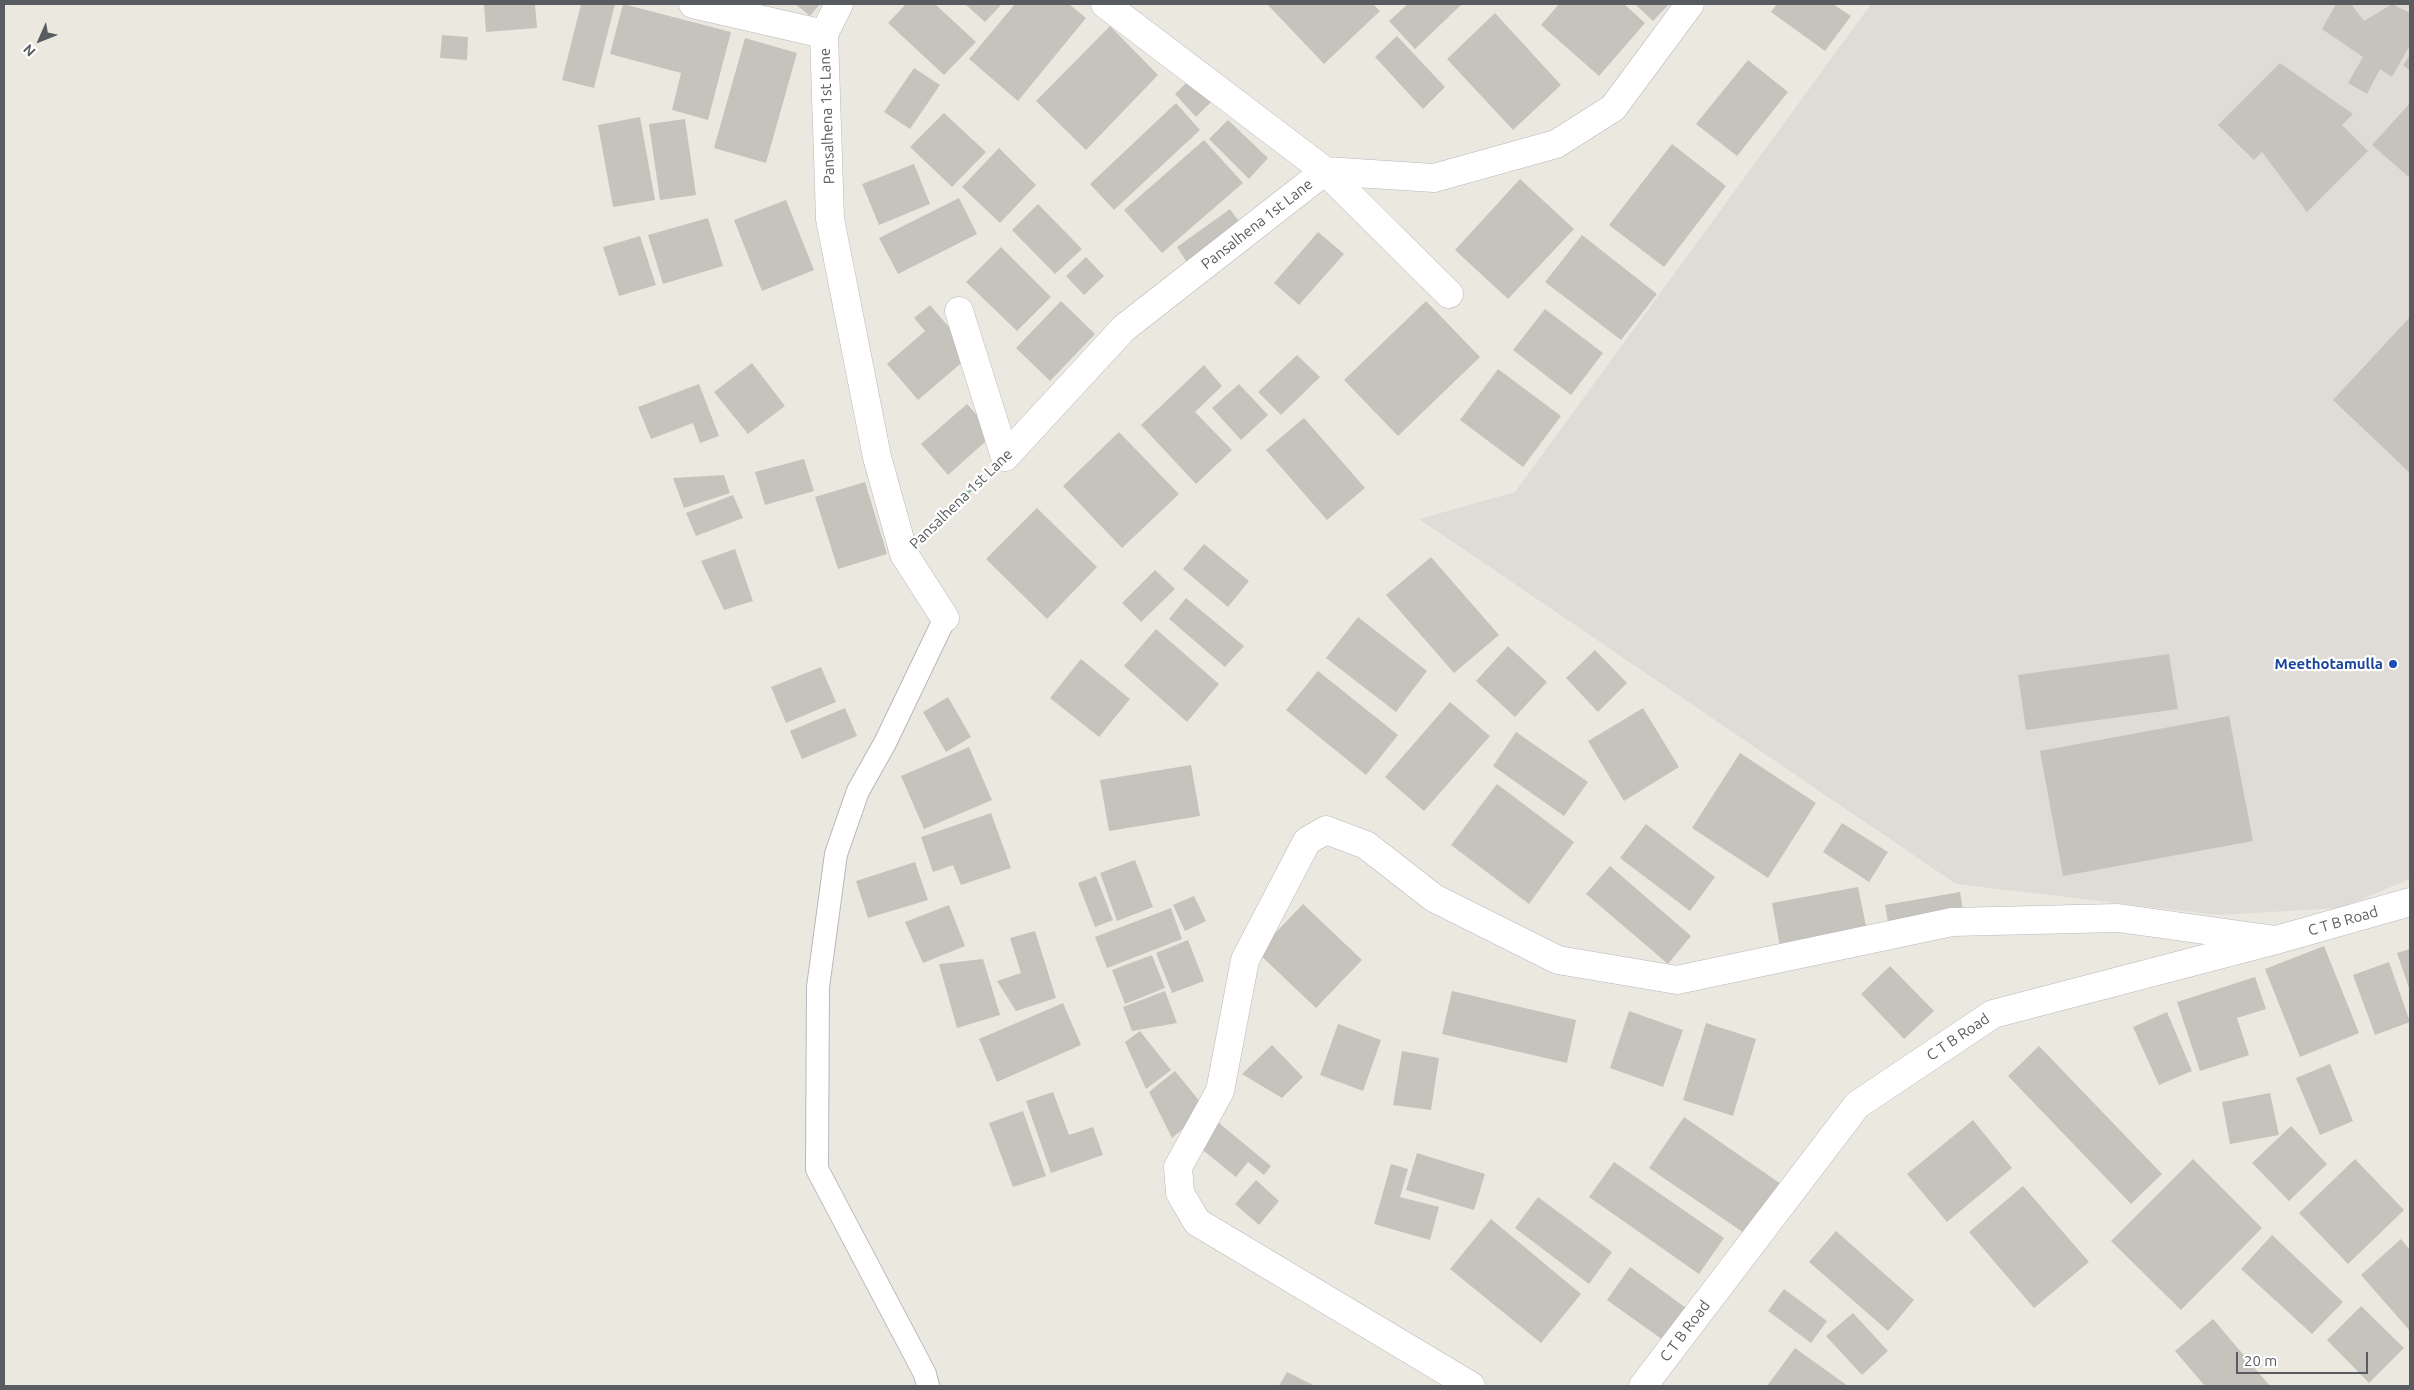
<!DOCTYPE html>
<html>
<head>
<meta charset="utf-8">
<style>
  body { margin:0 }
  #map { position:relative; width:2414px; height:1390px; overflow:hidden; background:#ebe9df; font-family:Ubuntu,sans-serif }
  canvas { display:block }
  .frame { position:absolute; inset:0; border:5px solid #585b60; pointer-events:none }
  .north { position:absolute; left:15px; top:15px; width:50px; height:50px; -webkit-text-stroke:4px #fff; paint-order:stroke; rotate:226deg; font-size:14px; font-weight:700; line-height:20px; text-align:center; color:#585b60 }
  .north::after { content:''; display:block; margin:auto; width:18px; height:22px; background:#585b60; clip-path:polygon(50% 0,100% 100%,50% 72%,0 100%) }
  .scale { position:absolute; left:2236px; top:1352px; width:132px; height:22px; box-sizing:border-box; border:2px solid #585b60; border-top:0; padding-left:6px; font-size:15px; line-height:18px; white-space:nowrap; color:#585b60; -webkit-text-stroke:4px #fff; paint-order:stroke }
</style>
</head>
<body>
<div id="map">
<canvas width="2414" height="1390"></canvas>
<div class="frame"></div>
<div class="north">N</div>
<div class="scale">20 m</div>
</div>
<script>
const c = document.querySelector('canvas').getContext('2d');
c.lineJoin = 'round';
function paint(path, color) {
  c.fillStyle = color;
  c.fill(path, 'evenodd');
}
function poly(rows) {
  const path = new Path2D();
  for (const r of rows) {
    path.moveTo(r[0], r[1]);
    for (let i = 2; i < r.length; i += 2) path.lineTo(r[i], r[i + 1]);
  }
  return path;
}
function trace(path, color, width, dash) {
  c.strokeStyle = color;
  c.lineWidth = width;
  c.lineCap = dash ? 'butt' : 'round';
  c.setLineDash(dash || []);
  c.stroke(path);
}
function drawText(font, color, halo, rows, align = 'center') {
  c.font = font + ' Ubuntu,sans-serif';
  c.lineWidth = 4.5;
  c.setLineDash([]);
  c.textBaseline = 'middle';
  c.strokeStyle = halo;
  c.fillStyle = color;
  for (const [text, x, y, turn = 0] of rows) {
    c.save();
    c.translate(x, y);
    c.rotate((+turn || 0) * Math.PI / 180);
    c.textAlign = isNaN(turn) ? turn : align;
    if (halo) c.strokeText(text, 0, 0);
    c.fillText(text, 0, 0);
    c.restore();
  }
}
paint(poly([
  [1871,4,2410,4,2410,879,2341,908,2218,915,1956,884,1419,519,1515,492]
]), '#dfdcd7');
paint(poly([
  [484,4,535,4,537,28,486,32],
  [581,4,615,4,594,88,562,80],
  [623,4,731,32,708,120,672,110,681,73,610,54],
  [795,4,820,4,810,16],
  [906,4,935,4,976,42,944,75,888,23],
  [965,4,1002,4,985,22],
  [1015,4,1069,4,1086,18,1018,101,969,59],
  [1267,4,1373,4,1380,11,1324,64],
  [1408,4,1462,4,1415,49,1389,21],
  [1559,4,1624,4,1645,23,1599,76,1541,25],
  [1635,4,1669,4,1653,21],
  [1777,4,1833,4,1851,16,1825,51,1771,12],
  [2336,4,2351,4,2364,21,2392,4,2410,13,2410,45,2392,77,2380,69,2367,94,2348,83,2363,57,2322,29],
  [1495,13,1561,85,1513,130,1447,59],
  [1110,26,1158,75,1086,150,1036,101],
  [442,35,468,37,467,60,440,58],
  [1397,36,1445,87,1423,109,1375,57],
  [745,38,797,53,766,163,714,148],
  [2410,55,2410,71,2403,65],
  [1748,60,1788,92,1737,156,1696,124],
  [2280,63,2353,114,2342,125,2368,151,2307,212,2262,152,2254,160,2218,125],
  [914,68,940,85,910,129,884,112],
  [1189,80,1211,102,1196,117,1175,94],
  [1176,103,1200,130,1114,210,1090,184],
  [2410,103,2410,178,2372,145],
  [944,113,986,152,952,187,910,147],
  [640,117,655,200,613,207,598,125],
  [685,119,696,195,660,200,649,124],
  [1228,120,1268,158,1249,179,1209,139],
  [1204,140,1243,183,1162,253,1124,210],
  [1672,144,1726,186,1664,267,1609,225],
  [999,148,1036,185,1000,223,962,187],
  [914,164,930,204,879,225,862,184],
  [1520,179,1574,229,1508,299,1455,250],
  [959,198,977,234,898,274,879,238],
  [786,200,814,270,762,291,734,220],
  [1038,204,1082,249,1055,274,1012,230],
  [1230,209,1243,227,1188,264,1177,247],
  [708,218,723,266,663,284,648,235],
  [1318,232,1344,254,1299,305,1274,283],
  [1582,235,1657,294,1621,340,1545,282],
  [640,236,656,285,619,296,603,247],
  [1001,247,1051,297,1017,331,966,282],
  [1086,257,1104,276,1084,295,1066,276],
  [1061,301,1095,334,1050,381,1016,348],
  [1426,301,1480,357,1398,436,1344,380],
  [930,305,972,354,918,400,887,364,925,331,914,318],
  [1545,309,1603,353,1571,395,1513,350],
  [2410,317,2410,473,2333,400],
  [1297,355,1320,377,1281,415,1258,392],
  [752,363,785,406,748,434,714,392],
  [1204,365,1222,386,1195,412,1232,450,1196,484,1141,425],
  [1498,369,1561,416,1523,467,1460,420],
  [699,384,719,436,700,443,693,423,651,439,638,407],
  [1239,384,1268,415,1241,440,1212,408],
  [967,404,994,434,948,475,921,444],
  [1304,418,1365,488,1327,520,1266,450],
  [1119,432,1179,494,1122,548,1063,486],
  [804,459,814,491,765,505,755,472],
  [724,475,730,493,684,508,673,478],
  [865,482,887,554,838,569,815,497],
  [733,495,743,518,696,536,686,513],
  [1037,508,1097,567,1047,619,986,559],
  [1204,544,1249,581,1228,607,1183,569],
  [735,549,753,601,724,610,701,561],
  [1431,557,1499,635,1454,673,1386,595],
  [1155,570,1175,589,1141,622,1122,603],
  [1186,598,1244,646,1225,667,1169,619],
  [1358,617,1427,671,1396,712,1326,658],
  [1156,629,1219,684,1187,722,1124,666],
  [1508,646,1547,682,1515,717,1476,681],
  [1595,650,1627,683,1598,712,1566,678],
  [2169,654,2178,709,2026,730,2018,675],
  [1081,659,1130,699,1099,737,1050,698],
  [821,667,836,702,786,723,771,687],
  [1318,671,1398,735,1366,775,1286,710],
  [948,697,971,737,946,752,923,712],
  [1450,702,1490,736,1424,811,1385,777],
  [845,708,857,736,802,759,790,731],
  [1643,708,1679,767,1624,801,1588,741],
  [2229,716,2253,841,2063,876,2040,751],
  [1516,732,1588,782,1564,816,1493,766],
  [969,747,992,800,924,829,901,776],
  [1740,753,1816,803,1768,878,1692,828],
  [1191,765,1200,816,1109,831,1100,780],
  [1497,784,1574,842,1529,904,1451,845],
  [991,813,1011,868,961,885,953,865,933,872,921,837],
  [1842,823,1888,852,1869,882,1823,852],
  [1646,824,1715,877,1690,911,1620,858],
  [1135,860,1153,907,1117,921,1100,873],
  [915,862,928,900,868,918,856,881],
  [1610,866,1691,936,1668,964,1586,894],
  [1096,876,1113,920,1095,927,1078,883],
  [1858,887,1867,931,1780,947,1772,903],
  [1960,892,1964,916,1889,929,1885,905],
  [1194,896,1206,921,1185,931,1173,905],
  [1303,904,1362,960,1316,1008,1257,952],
  [949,905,965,946,923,963,905,922],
  [1171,908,1182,939,1107,968,1095,937],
  [1035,931,1056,998,1016,1011,997,981,1021,973,1010,938],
  [1188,940,1204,981,1172,993,1156,953],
  [2324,946,2359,1033,2300,1057,2265,969],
  [2410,949,2410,991,2397,953],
  [1152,955,1165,988,1125,1004,1112,970],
  [983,959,1000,1015,957,1028,939,964],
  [2389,962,2410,1022,2375,1035,2353,975],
  [1890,966,1934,1011,1904,1039,1861,994],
  [2255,977,2266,1009,2237,1018,2249,1055,2200,1071,2177,1002],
  [1165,991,1177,1023,1132,1031,1123,1007],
  [1452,991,1576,1020,1567,1063,1442,1034],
  [1063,1003,1081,1045,997,1082,979,1039],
  [1629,1011,1683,1030,1663,1087,1610,1068],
  [2167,1012,2192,1071,2159,1085,2133,1027],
  [1706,1023,1756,1039,1733,1116,1683,1100],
  [1338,1024,1381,1040,1363,1091,1320,1075],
  [1140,1031,1171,1070,1146,1089,1125,1042],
  [1272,1045,1303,1077,1282,1098,1242,1074],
  [2039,1046,2162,1174,2131,1204,2008,1076],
  [1402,1051,1439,1058,1431,1110,1393,1105],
  [2330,1064,2353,1121,2320,1135,2296,1078],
  [1175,1071,1206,1109,1172,1138,1149,1092],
  [1053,1092,1069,1135,1093,1127,1103,1155,1051,1173,1026,1101],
  [2270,1093,2279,1135,2230,1144,2222,1102],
  [1023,1111,1046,1176,1013,1187,989,1123],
  [1684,1117,1781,1184,1747,1235,1649,1168],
  [1973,1120,2012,1168,1947,1222,1907,1174],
  [1219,1123,1271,1166,1264,1175,1248,1162,1236,1177,1199,1147],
  [2291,1126,2327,1164,2289,1201,2252,1163],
  [1417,1153,1485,1174,1474,1210,1406,1190],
  [2193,1159,2262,1228,2181,1310,2111,1241],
  [2355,1159,2404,1210,2348,1264,2299,1213],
  [1614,1162,1724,1238,1699,1274,1589,1197],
  [1391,1164,1408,1169,1400,1197,1439,1207,1430,1240,1374,1224],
  [1256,1180,1279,1201,1259,1225,1235,1204],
  [2023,1186,2089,1262,2034,1308,1969,1232],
  [1538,1197,1612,1252,1589,1284,1515,1228],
  [1491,1219,1581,1294,1541,1343,1450,1269],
  [1836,1231,1914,1300,1888,1331,1809,1262],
  [2272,1235,2343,1302,2312,1334,2241,1269],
  [2401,1239,2410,1250,2410,1331,2361,1275],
  [1630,1267,1686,1308,1663,1340,1607,1300],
  [1784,1289,1827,1321,1811,1343,1768,1311],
  [2361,1306,2404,1348,2369,1383,2327,1340],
  [1853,1313,1888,1351,1862,1375,1826,1336],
  [2213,1319,2270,1386,2205,1386,2175,1351],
  [1795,1348,1848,1386,1767,1386],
  [1287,1372,1315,1386,1279,1386]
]), '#c6c3bc');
const service = poly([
  [928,1386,925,1374,817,1169,818,987,836,854,858,791,885,743,945,618]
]);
const minor = poly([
  [693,4,824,34],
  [839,4,824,34,830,219,877,457,904,554,945,618],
  [1105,4,1325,171,1434,178,1556,144,1613,108,1690,4],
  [959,311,1005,457],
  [1005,457,1124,328,1325,171,1449,294],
  [1471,1386,1197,1222,1180,1193,1178,1167,1220,1091,1245,960,1307,841,1326,830,1366,845,1434,898,1558,960,1677,980,1952,922,2118,918,2276,940]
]);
const tertiary = poly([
  [1643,1386,1857,1105,1993,1014,2276,940,2410,902]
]);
trace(service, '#b5b7bc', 24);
trace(minor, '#b5b7bc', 29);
trace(tertiary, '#b5b7bc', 29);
trace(poly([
  [935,524,978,483]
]), '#93c2a2', 3, [5, 2.5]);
trace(service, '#fff', 22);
trace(minor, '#fff', 28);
trace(tertiary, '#fff', 28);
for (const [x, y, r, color] of [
  [2393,664,5,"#1a4fb4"]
]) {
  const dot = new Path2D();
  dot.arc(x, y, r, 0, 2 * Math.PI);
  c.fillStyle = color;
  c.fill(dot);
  trace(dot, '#fff', 2);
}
drawText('15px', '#585b60', '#fff', [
  ["Pansalhena 1st Lane",827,116,-92],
  ["Pansalhena 1st Lane",1257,224,-38],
  ["Pansalhena 1st Lane",961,499,-44],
  ["C T B Road",2343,921,-16],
  ["C T B Road",1958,1037,-34],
  ["C T B Road",1685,1331,-53]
]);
drawText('bold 15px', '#164399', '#fff', [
  ["Meethotamulla",2383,664]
], 'right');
</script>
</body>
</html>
